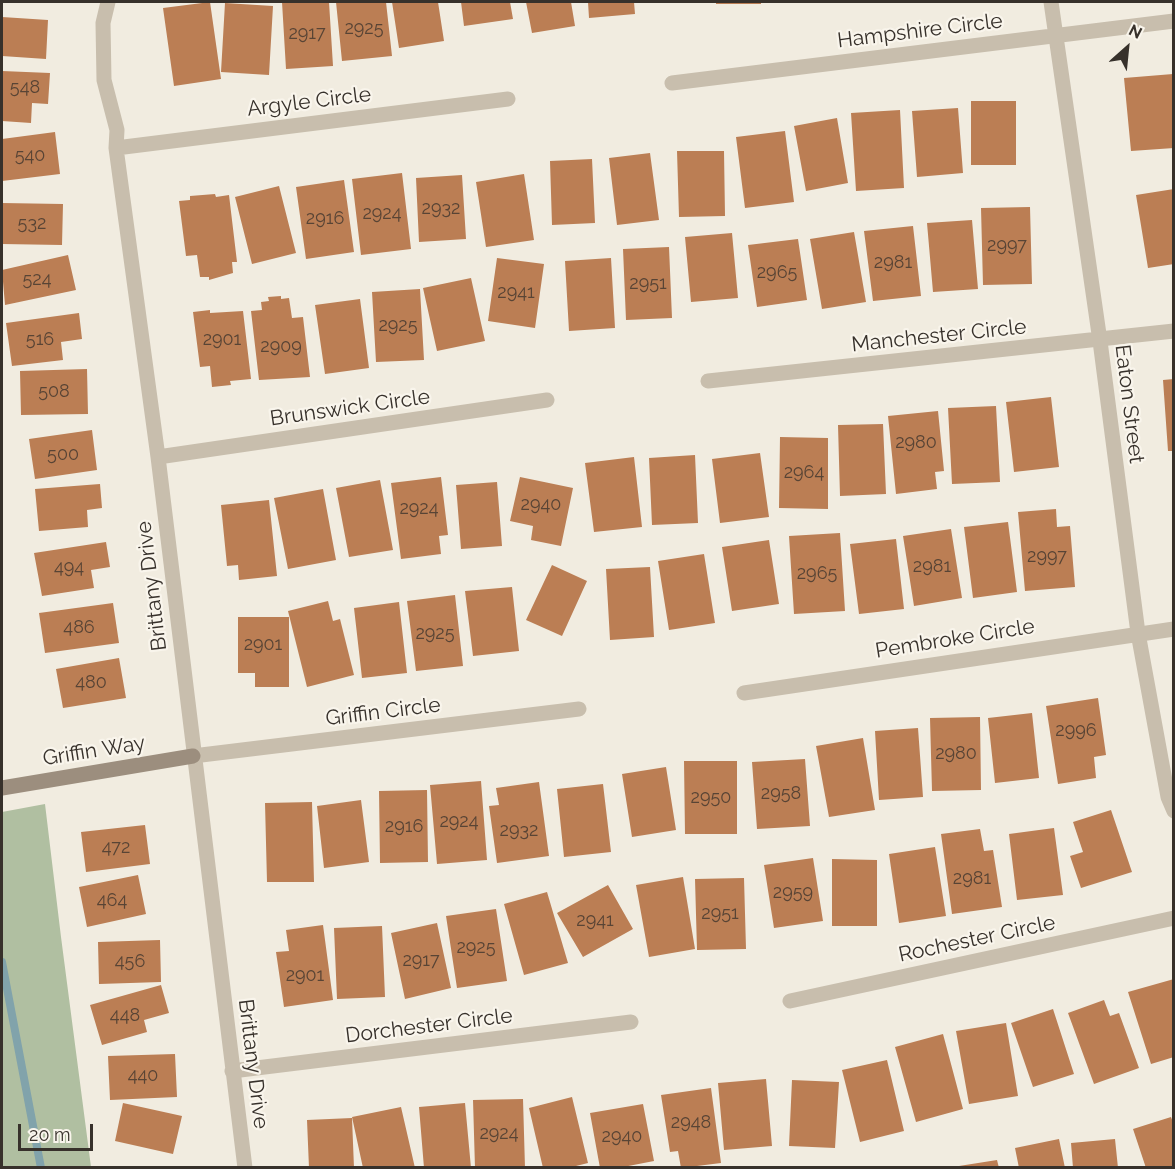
<!DOCTYPE html>
<html>
<head>
<meta charset="utf-8">
<style>
  body { margin:0 }
  #map { position:relative; width:1175px; height:1169px; overflow:hidden; background:#f1ece0; font-family:Raleway,sans-serif }
  canvas { display:block }
  .frame { position:absolute; inset:0; border:3px solid #37312b; pointer-events:none }
  .north { position:absolute; left:1097px; top:18px; width:60px; height:60px; -webkit-text-stroke:4px #f9f5ec; paint-order:stroke; rotate:27deg; font-size:16px; font-weight:700; line-height:24px; text-align:center; color:#37312b }
  .north::after { content:''; display:block; margin:auto; width:21px; height:27px; background:#37312b; clip-path:polygon(50% 0,100% 100%,50% 72%,0 100%) }
  .scale { position:absolute; left:18px; top:1124px; width:75px; height:27px; box-sizing:border-box; border:3px solid #37312b; border-top:0; padding-left:8px; font-size:18px; line-height:21px; white-space:nowrap; color:#37312b; -webkit-text-stroke:4px #f9f5ec; paint-order:stroke }
</style>
</head>
<body>
<div id="map">
<canvas width="1175" height="1169"></canvas>
<div class="frame"></div>
<div class="north">N</div>
<div class="scale">20 m</div>
</div>
<script>
const c = document.querySelector('canvas').getContext('2d');
c.lineJoin = 'round';
function paint(path, color) {
  c.fillStyle = color;
  c.fill(path, 'evenodd');
}
function poly(rows) {
  const path = new Path2D();
  for (const r of rows) {
    path.moveTo(r[0], r[1]);
    for (let i = 2; i < r.length; i += 2) path.lineTo(r[i], r[i + 1]);
  }
  return path;
}
function trace(path, color, width, dash) {
  c.strokeStyle = color;
  c.lineWidth = width;
  c.lineCap = dash ? 'butt' : 'round';
  c.setLineDash(dash || []);
  c.stroke(path);
}
function drawText(font, color, halo, rows, align = 'center') {
  c.font = font + ' Raleway,sans-serif';
  c.lineWidth = 4.5;
  c.setLineDash([]);
  c.textBaseline = 'middle';
  c.strokeStyle = halo;
  c.fillStyle = color;
  for (const [text, x, y, turn = 0] of rows) {
    c.save();
    c.translate(x, y);
    c.rotate((+turn || 0) * Math.PI / 180);
    c.textAlign = isNaN(turn) ? turn : align;
    if (halo) c.strokeText(text, 0, 0);
    c.fillText(text, 0, 0);
    c.restore();
  }
}
paint(poly([
  [45,804,61,937,91,1167,2,1167,2,812]
]), '#b0bfa1');
trace(poly([
  [2,962,41,1168]
]), '#81a3ab', 8);
paint(poly([
  [210,2,221,79,174,86,163,8],
  [282,2,329,2,333,66,286,69],
  [336,2,386,2,392,56,342,61],
  [392,2,438,2,444,41,399,48],
  [461,2,510,2,513,19,464,26],
  [526,2,571,2,575,26,532,33],
  [588,2,634,2,635,14,589,18],
  [716,2,761,2,761,4,716,4],
  [225,3,273,6,269,75,221,72],
  [2,17,48,20,46,59,2,56],
  [2,71,50,73,48,104,32,103,31,123,2,121],
  [1173,74,1174,148,1131,151,1124,78],
  [971,101,1016,101,1016,165,971,165],
  [958,108,963,173,917,177,912,111],
  [900,110,904,188,856,191,851,113],
  [837,118,848,183,806,191,794,126],
  [785,131,794,202,745,208,736,137],
  [55,132,60,174,2,181,2,139],
  [677,151,724,151,725,216,679,217],
  [650,153,659,220,617,225,609,158],
  [592,159,595,223,552,225,550,161],
  [402,173,411,249,361,255,352,179],
  [524,174,534,240,486,247,476,182],
  [462,175,466,239,419,242,416,178],
  [344,180,354,252,306,259,296,187],
  [279,186,296,253,252,264,235,197],
  [1174,189,1174,264,1148,268,1136,195],
  [215,194,216,197,229,195,237,262,232,262,233,273,209,280,209,277,200,277,197,255,186,256,179,201,190,200,190,196],
  [2,203,63,204,62,245,2,244],
  [1030,207,1032,284,983,285,981,208],
  [972,220,978,289,933,292,927,223],
  [913,226,921,296,873,301,864,231],
  [854,232,866,302,822,309,810,239],
  [732,233,738,298,691,302,685,237],
  [798,239,807,300,757,307,748,245],
  [669,247,672,318,626,320,623,249],
  [68,255,76,290,5,305,2,270],
  [497,258,544,264,535,328,488,321],
  [611,258,615,328,569,331,565,261],
  [471,278,485,341,437,351,423,288],
  [420,289,424,360,376,362,372,292],
  [281,296,281,299,289,298,292,318,303,317,310,377,259,380,251,311,262,310,261,302,269,301,268,297],
  [360,299,369,368,325,374,315,305],
  [210,310,210,313,243,311,251,379,230,381,231,385,212,387,210,366,200,367,193,312],
  [79,313,82,339,61,342,63,360,12,366,6,323],
  [87,369,88,414,21,415,20,371],
  [1174,379,1174,451,1168,451,1163,380],
  [1051,397,1059,467,1014,472,1006,402],
  [996,406,1000,482,952,484,948,408],
  [938,411,944,471,935,472,937,489,896,494,888,416],
  [883,424,886,494,840,496,838,425],
  [92,430,97,470,35,479,29,439],
  [780,437,828,438,828,509,779,508],
  [760,453,769,517,720,523,712,459],
  [695,455,698,523,652,525,649,458],
  [634,457,642,527,594,532,585,463],
  [441,477,448,535,439,536,441,554,401,559,391,483],
  [520,477,573,488,561,546,531,540,533,526,510,521],
  [380,480,393,550,349,557,336,488],
  [497,482,502,546,461,549,456,485],
  [100,484,102,508,87,510,88,527,39,531,35,489],
  [323,489,336,560,288,569,274,498],
  [269,500,277,576,239,580,238,565,227,566,221,505],
  [1056,509,1057,527,1070,526,1075,587,1025,591,1018,512],
  [1008,522,1017,592,973,598,964,527],
  [951,529,962,598,914,606,903,536],
  [840,533,845,611,794,614,789,536],
  [896,539,904,609,859,614,850,544],
  [769,540,779,604,732,611,722,547],
  [106,542,110,567,91,570,94,588,42,596,34,553],
  [704,554,715,623,669,630,658,561],
  [552,565,587,581,562,636,526,620],
  [650,567,654,637,610,640,606,569],
  [512,587,519,651,473,656,465,591],
  [455,595,463,666,416,671,407,601],
  [328,601,333,621,340,619,354,675,307,687,288,611],
  [399,602,407,673,362,678,354,608],
  [113,603,119,643,45,653,39,613],
  [238,617,289,617,289,687,255,687,255,673,238,673],
  [119,658,126,698,63,708,56,669],
  [1098,698,1106,755,1094,757,1096,778,1058,784,1046,706],
  [1032,713,1039,778,995,783,988,718],
  [980,717,981,790,932,791,930,718],
  [918,728,923,797,879,800,875,731],
  [863,738,875,810,829,817,816,746],
  [805,759,810,826,757,829,752,762],
  [684,761,737,761,737,834,685,834],
  [666,767,676,830,632,837,622,774],
  [481,781,487,860,437,864,430,785],
  [539,782,549,856,497,863,489,806,499,805,496,788],
  [603,784,611,852,564,857,557,789],
  [427,790,428,862,380,863,379,791],
  [361,800,369,862,324,868,317,806],
  [312,802,314,882,267,882,265,803],
  [1111,810,1132,872,1081,888,1070,856,1083,852,1073,822],
  [145,825,150,864,86,872,81,832],
  [1054,828,1063,895,1017,900,1009,834],
  [980,829,984,851,993,850,1002,907,952,914,941,834],
  [935,847,946,916,899,923,889,854],
  [813,858,823,921,774,928,764,865],
  [832,859,877,860,877,926,832,926],
  [138,875,146,914,87,927,79,887],
  [683,877,695,949,649,957,636,885],
  [744,878,746,949,697,950,695,879],
  [608,885,633,929,583,957,557,913],
  [547,892,568,963,524,975,504,904],
  [496,909,507,981,457,988,446,916],
  [437,923,451,988,405,999,391,933],
  [323,925,333,1000,284,1007,276,952,289,951,286,930],
  [382,926,385,997,337,999,334,928],
  [160,940,161,982,99,984,98,942],
  [1174,979,1174,1057,1151,1064,1128,992],
  [161,985,169,1013,144,1020,147,1032,102,1045,90,1005],
  [1104,1000,1110,1016,1119,1013,1139,1068,1094,1084,1068,1013],
  [1053,1009,1074,1074,1033,1087,1011,1023],
  [1006,1023,1018,1096,969,1104,956,1031],
  [943,1034,963,1109,916,1122,895,1047],
  [175,1054,177,1097,110,1100,108,1056],
  [887,1060,904,1131,860,1142,842,1070],
  [766,1079,772,1146,724,1150,718,1083],
  [792,1080,839,1082,835,1148,789,1146],
  [711,1088,721,1163,681,1168,678,1151,670,1152,661,1095],
  [572,1097,588,1163,568,1168,543,1168,529,1108],
  [523,1099,525,1168,475,1168,473,1100],
  [123,1103,182,1116,173,1154,115,1141],
  [465,1103,471,1168,424,1168,419,1107],
  [643,1104,654,1161,618,1168,600,1168,590,1113],
  [401,1107,415,1168,363,1168,352,1117],
  [1171,1117,1174,1125,1174,1168,1146,1168,1133,1129],
  [352,1118,354,1168,309,1168,307,1120],
  [1059,1139,1065,1168,1019,1168,1015,1148],
  [1115,1139,1118,1168,1073,1168,1071,1143],
  [997,1160,999,1168,959,1168,959,1166]
]), '#bb7e54');
trace(poly([
  [108,2,103,23,104,80,117,130,116,148,158,457,245,1168],
  [1051,2,1100,341,1138,633,1168,797,1174,811],
  [672,83,1174,21],
  [116,148,508,99],
  [708,381,1174,331],
  [158,457,547,400],
  [744,693,1174,629],
  [193,756,579,709],
  [790,1001,1174,918],
  [232,1071,631,1022]
]), '#c8bead', 15);
trace(poly([
  [2,788,193,756]
]), '#9c8e7e', 15);
drawText('18px', '#584435', null, [
  ["2925",364,29],
  ["2917",307,34],
  ["548",25,88],
  ["540",30,156],
  ["2932",441,209],
  ["2924",382,214],
  ["2916",325,219],
  ["532",32,224],
  ["2997",1007,246],
  ["2981",893,263],
  ["2965",777,273],
  ["524",37,280],
  ["2951",648,284],
  ["2941",516,293],
  ["2925",398,326],
  ["516",40,340],
  ["2901",222,340],
  ["2909",281,347],
  ["508",54,392],
  ["2980",916,443],
  ["500",63,455],
  ["2964",804,473],
  ["2940",541,505],
  ["2924",419,509],
  ["2997",1047,557],
  ["2981",932,567],
  ["494",69,568],
  ["2965",817,574],
  ["486",79,628],
  ["2925",435,634],
  ["2901",263,645],
  ["480",91,683],
  ["2996",1076,731],
  ["2980",956,754],
  ["2958",781,794],
  ["2950",711,798],
  ["2924",459,822],
  ["2916",404,827],
  ["2932",519,831],
  ["472",116,848],
  ["2981",972,879],
  ["2959",793,893],
  ["464",112,901],
  ["2951",720,914],
  ["2941",595,921],
  ["2925",476,948],
  ["2917",421,961],
  ["456",130,962],
  ["2901",305,976],
  ["448",125,1016],
  ["440",143,1076],
  ["2948",691,1123],
  ["2924",499,1134],
  ["2940",622,1137]
]);
drawText('21px', '#37312b', '#f9f5ec', [
  ["Hampshire Circle",920,31,-7],
  ["Argyle Circle",309,102,-7],
  ["Manchester Circle",939,336,-6],
  ["Eaton Street",1129,404,83],
  ["Brunswick Circle",350,408,-8],
  ["Brittany Drive",152,586,-97],
  ["Pembroke Circle",955,639,-9],
  ["Griffin Circle",383,712,-7],
  ["Griffin Way",94,751,-9],
  ["Rochester Circle",977,939,-12],
  ["Dorchester Circle",429,1026,-7],
  ["Brittany Drive",253,1064,83]
]);
</script>
</body>
</html>
